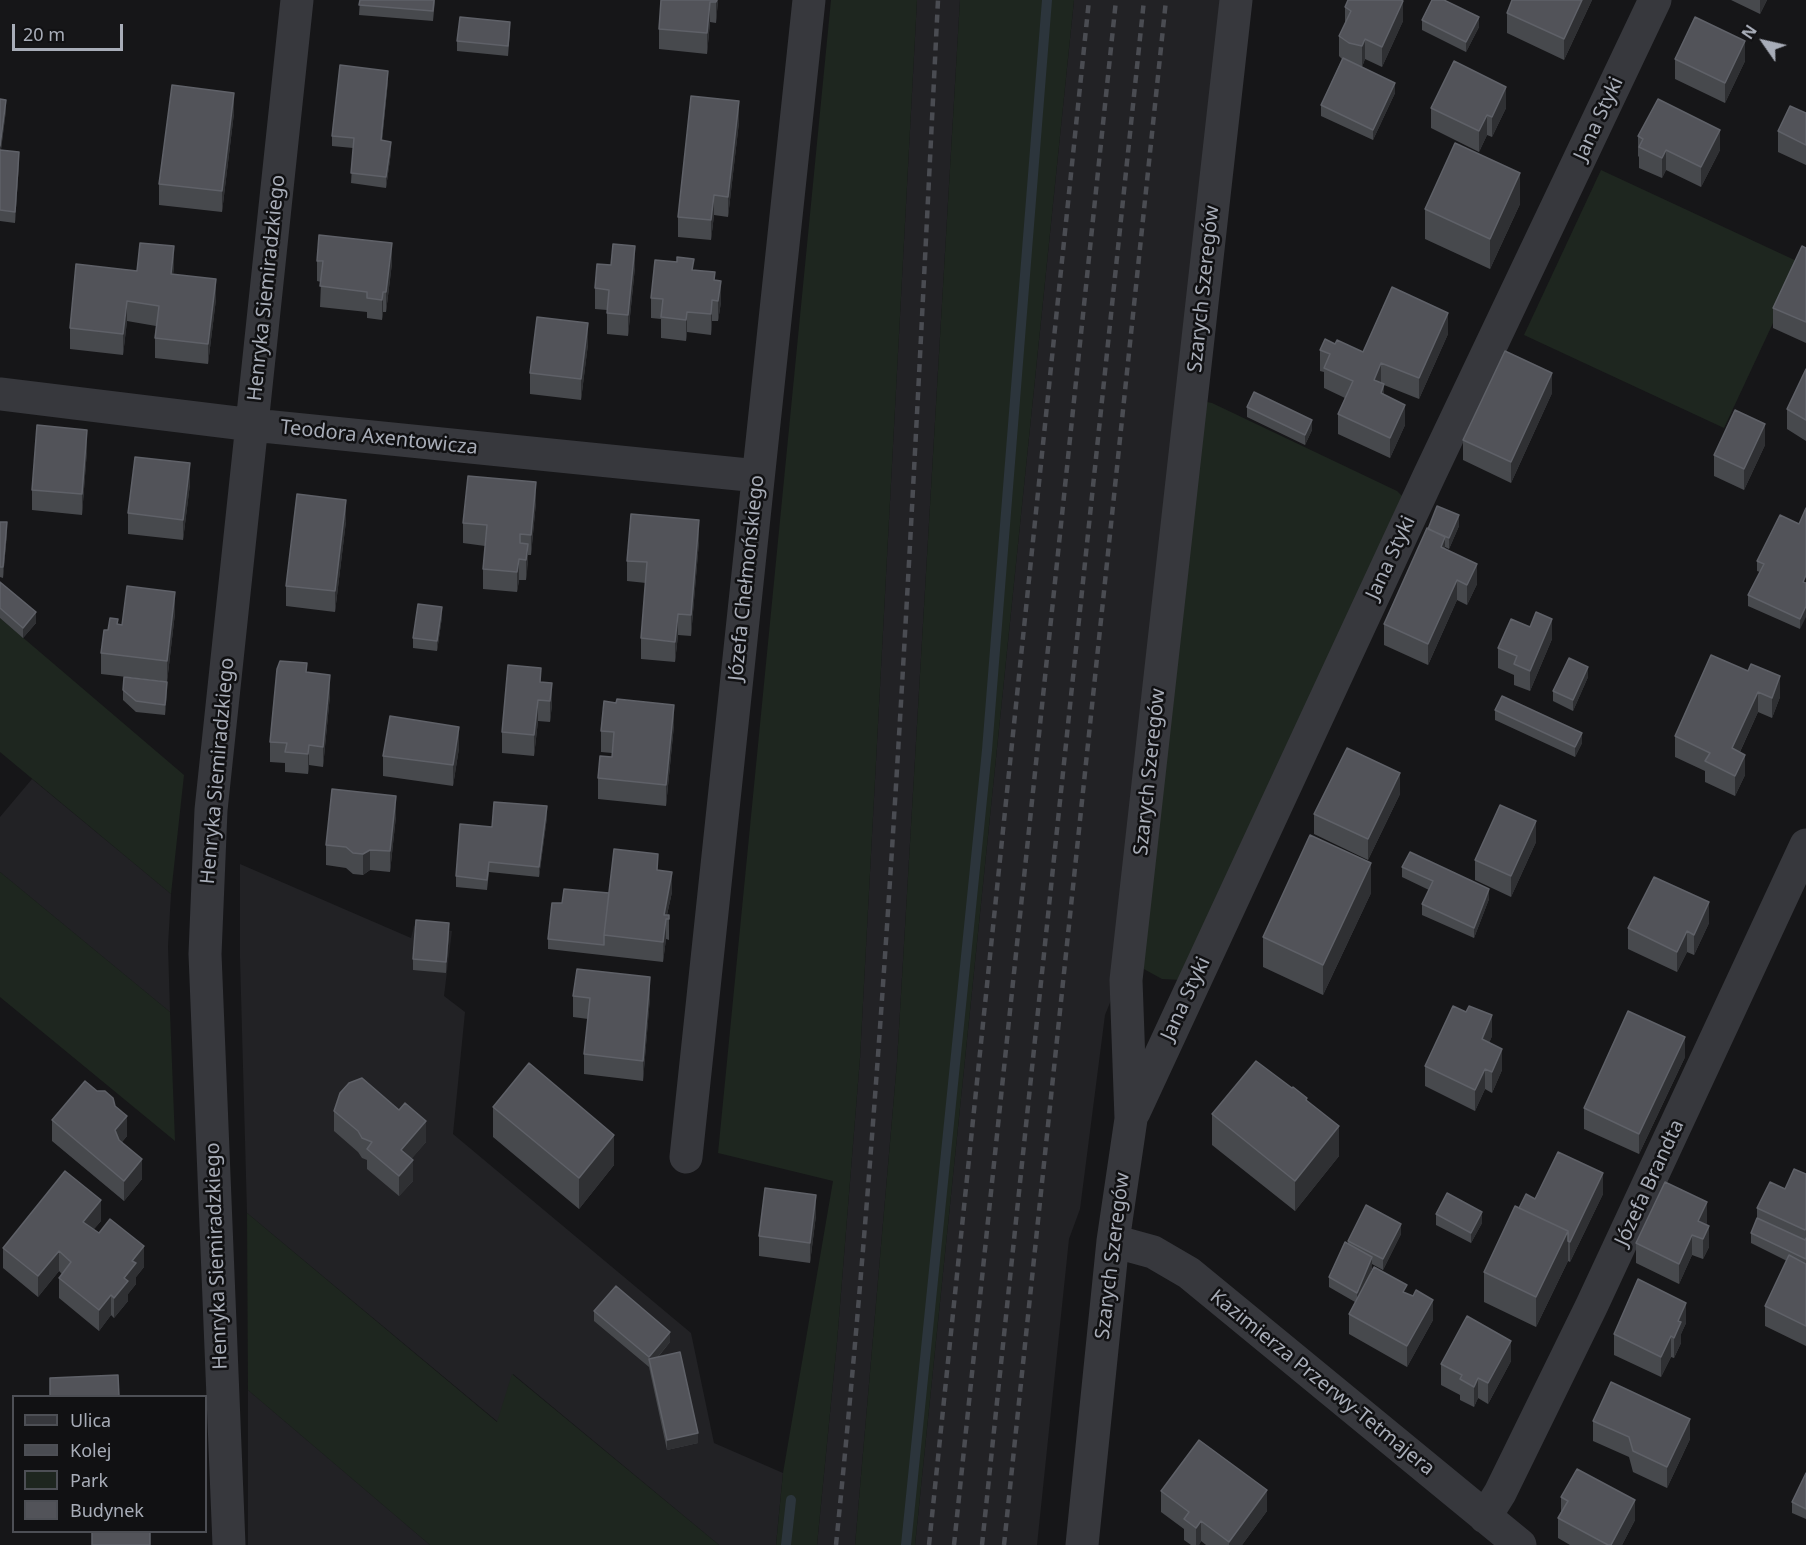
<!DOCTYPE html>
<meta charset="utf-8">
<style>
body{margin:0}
#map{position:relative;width:1806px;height:1545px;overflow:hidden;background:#161618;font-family:"Noto Sans",sans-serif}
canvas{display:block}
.legend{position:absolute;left:12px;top:1395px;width:195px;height:138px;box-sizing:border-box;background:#111113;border:2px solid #4d4f55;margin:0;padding:8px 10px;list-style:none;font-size:18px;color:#a8adb8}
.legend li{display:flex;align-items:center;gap:12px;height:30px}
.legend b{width:30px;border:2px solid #4d4f55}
.north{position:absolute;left:1734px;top:12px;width:60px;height:60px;-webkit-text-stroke:4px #111113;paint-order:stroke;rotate:304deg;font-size:16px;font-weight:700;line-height:24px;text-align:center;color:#a8adb8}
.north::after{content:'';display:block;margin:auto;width:21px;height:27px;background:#a8adb8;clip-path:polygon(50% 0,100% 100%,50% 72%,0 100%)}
.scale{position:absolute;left:12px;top:24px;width:111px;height:27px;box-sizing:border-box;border:3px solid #a8adb8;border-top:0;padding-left:8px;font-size:18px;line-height:21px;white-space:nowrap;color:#a8adb8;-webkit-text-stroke:4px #111113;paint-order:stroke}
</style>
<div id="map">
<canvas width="1806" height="1545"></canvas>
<ul class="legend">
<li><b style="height:8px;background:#37383d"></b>Ulica</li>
<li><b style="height:8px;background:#4a4c52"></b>Kolej</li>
<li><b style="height:16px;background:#1e261f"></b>Park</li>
<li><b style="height:16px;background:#525359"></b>Budynek</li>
</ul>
<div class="north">N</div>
<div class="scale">20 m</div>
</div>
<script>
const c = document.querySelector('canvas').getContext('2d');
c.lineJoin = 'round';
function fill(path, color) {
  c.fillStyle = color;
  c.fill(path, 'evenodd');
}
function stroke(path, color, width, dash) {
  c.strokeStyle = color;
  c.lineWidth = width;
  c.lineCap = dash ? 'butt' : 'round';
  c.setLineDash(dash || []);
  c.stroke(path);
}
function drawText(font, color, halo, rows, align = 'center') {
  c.font = font + ' "Noto Sans",sans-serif';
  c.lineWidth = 5;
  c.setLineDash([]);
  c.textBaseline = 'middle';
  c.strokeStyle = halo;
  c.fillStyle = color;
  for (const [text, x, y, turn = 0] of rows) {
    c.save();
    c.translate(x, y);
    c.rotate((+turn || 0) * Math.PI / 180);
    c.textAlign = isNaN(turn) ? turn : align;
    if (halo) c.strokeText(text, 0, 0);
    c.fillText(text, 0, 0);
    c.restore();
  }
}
fill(new Path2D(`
 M917 0H960L897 1062 855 1545H817L837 1342 860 1058Z
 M1074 0H1228L1116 988 1105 1015 1080 1209 1069 1239 1037 1545H915Z
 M32 779 171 894 168 946 170 1012 0 872V817Z
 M240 864 411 938 414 926 452 931 444 996 465 1012 453 1134 691 1333 714 1443 783 1473 776 1545H719L513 1374 498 1422 247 1213 240 958Z
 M248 1390 430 1545H248Z`), '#222225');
fill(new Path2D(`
 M831 0H917L860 1058 837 1342 817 1545H776L783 1473 833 1181 718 1153Z
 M960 0H1074L915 1545H855L897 1062Z
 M1601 170 1801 263 1724 428 1524 335Z
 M1201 401 1212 403 1397 491 1404 498 1182 980 1162 979 1142 968Z
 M0 618 184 775 171 894 0 752Z
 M0 872 170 1012 175 1141 0 997Z
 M247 1213 497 1422 512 1374 719 1545H430L248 1390Z`), '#1e261f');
stroke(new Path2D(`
 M786 1545 791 1500
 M906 1545 987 750 1047 0`), '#2c353c', 10);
stroke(new Path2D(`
 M0 394 253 425 758 476
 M1134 1112 1429 476 1655 0
 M686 1157 809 0
 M1113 1241 1153 1252 1189 1273 1520 1545
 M1485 1517 1500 1493 1592 1305 1806 845
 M229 1545 205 954 211 810 297 0
 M1082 1545 1113 1241 1131 1119 1126 980 1236 0`), '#37383d', 33);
stroke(new Path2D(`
 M836 1545C888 1031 912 516 938 0
 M929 1545 1089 0
 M954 1545 1116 0
 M982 1545 1144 0
 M1004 1545 1166 0`), '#4a4c52', 4.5, [8, 6]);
fill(new Path2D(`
 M360 0H435L433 21 359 15Z
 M661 0H718L716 23 710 22 707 54 659 49V29Z
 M1512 0H1592L1564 60 1507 33V13Z
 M1731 0H1767L1760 14Z
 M1345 7 1403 21 1382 67 1365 59 1362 67 1395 93 1373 140 1321 116V105L1342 59 1339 56V36L1345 23Z
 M1422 20 1479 27 1466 52 1422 30Z
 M510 32 508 56 457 51V41Z
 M1675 59 1745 61 1725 103 1675 79Z
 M388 81 382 141 391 152 386 188 351 183 353 148 332 146V136Z
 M0 99 6 110 1 150 19 163 15 223 0 221Z
 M1431 108H1506L1492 137 1487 135 1479 152 1431 128Z
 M234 113 222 212 159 205V184Z
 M1806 113V165L1778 152V131Z
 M739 122 728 217 714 215 711 240 678 237V217Z
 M1638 136 1720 150 1701 187 1666 170 1662 178 1639 168V157L1638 156Z
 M1520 204 1490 269 1425 239V209Z
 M1806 248V343L1773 328V308Z
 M317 261 392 263 386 312H383L382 320 367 318V312L320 307 321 282 317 281Z
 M174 267 173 274 216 299 208 364 155 358V338L156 326 127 321 123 355 70 349V328L137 271Z
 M635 267 628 336 607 334V310L595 309V288Z
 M694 270 715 281 721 302 718 321H712L711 335 687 332 686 341 661 338V319L651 318V298Z
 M1448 334 1419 399 1384 385V395L1405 425 1390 458 1338 434V414L1345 398 1324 388V372L1320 371V350L1335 344 1363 352Z
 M588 344 581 400 530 394V373Z
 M1806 369V441L1787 429V409Z
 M1552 393 1511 483 1463 460V440Z
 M1247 407 1312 430 1305 445 1247 417Z
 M1765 445 1744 490 1714 476V455Z
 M87 450 82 515 32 510V490Z
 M190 484 183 540 128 534V513Z
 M536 502 531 555H528L526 580H519L517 592 483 589V569L485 546 463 543V523Z
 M1806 508 1800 629 1748 606V595L1760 572 1757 571V561L1799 524Z
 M346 521 335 612 286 606V586Z
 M0 522 7 533 3 578 0 577Z
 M1459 526 1449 549 1445 547V549L1477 584 1467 605 1457 600 1428 665 1384 645V624L1427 528Z
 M699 541 691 636 678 635 675 662 641 659V638L646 583 627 581V561Z
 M0 582 36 623 23 638 0 618Z
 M175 613 167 682V692L165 715 136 712 123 700V690L161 681 101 674V653L108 630 118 624 122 625Z
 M442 617 437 651 413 648V638Z
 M1552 639 1530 691 1514 685V675L1498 668V648Z
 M1711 655 1780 697 1772 718 1758 712 1740 752 1745 775 1735 796 1705 782V771L1675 757V736Z
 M307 672 330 695 323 767 309 765 308 774 285 772V763L270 762V742Z
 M1588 677 1573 711 1553 701V691Z
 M541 682 552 704 550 722 538 721 534 756 502 753V732Z
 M1495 710 1582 743 1575 757 1495 720Z
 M674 725 666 806 598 799V778L612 757V753L601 752V731Z
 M459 748 453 786 383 776V756Z
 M1400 794 1368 860 1314 834V814Z
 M396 816 390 872 370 870 363 875 353 874 346 868 326 865V845Z
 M547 817 539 877 489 872 487 890 456 887V876L492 827Z
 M1536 842 1511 897 1475 880V860Z
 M1402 867 1489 899 1474 938 1422 915V904L1429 890 1402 877Z
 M658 870 672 892 667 915H669V940L666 939 663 962 548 949V939L562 903 609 893Z
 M1371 893 1323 995 1263 967V937Z
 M1709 923 1694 955 1687 952 1677 972 1628 949V928Z
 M449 933 446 973 413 970V959Z
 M573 996 650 997 643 1081 584 1074V1054L588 1019 573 1017Z
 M1492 1036 1489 1043 1502 1070 1492 1093 1485 1089 1475 1111 1425 1086V1066Z
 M1685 1057 1639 1154 1584 1129V1108Z
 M1292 1088 1307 1101 1339 1156 1295 1211 1212 1145V1114Z
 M115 1106 127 1136 122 1142 142 1179 124 1201 52 1141V1120Z
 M493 1107 614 1165 579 1209 493 1137Z
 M334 1111 426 1142 411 1159 413 1181 399 1196 367 1169V1160L362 1158 358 1152 334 1131Z
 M1806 1174V1346L1765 1326V1306L1787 1261 1751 1243V1233L1757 1218V1208Z
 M1603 1194 1570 1262 1568 1261 1536 1327 1484 1302V1272L1519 1208 1535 1199Z
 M1436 1214 1482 1223 1471 1243 1436 1225Z
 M816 1215 810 1263 759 1256V1236Z
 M101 1221 93 1230 144 1267 136 1277V1284L128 1294V1301L114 1318 111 1315 99 1331 59 1298V1278L62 1274 59 1271 38 1297 3 1268V1248Z
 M1707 1223 1706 1225 1709 1247 1703 1259 1692 1255 1679 1284 1636 1263V1243Z
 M1401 1234 1383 1270 1372 1264V1268L1365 1285 1407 1293 1433 1320 1407 1367 1349 1334V1314L1355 1302 1329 1287V1277L1348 1243V1241Z
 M594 1311 670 1342 658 1357 698 1443 667 1450 649 1367 594 1321Z
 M1686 1323 1681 1334V1343L1674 1358 1671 1357 1661 1377 1614 1355V1334Z
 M1511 1361 1488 1404 1478 1398 1474 1407 1460 1400V1395L1441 1385V1364Z
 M1593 1421 1690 1439 1667 1488 1633 1472 1629 1457 1593 1441Z
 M1806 1473V1519L1792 1513V1502Z
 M1161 1491 1267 1511 1242 1545H1206L1201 1541 1199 1545H1191L1184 1540V1529L1161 1512Z
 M1561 1497 1635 1520 1622 1545H1570L1558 1538V1518L1561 1512Z`), '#47494d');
fill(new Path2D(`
 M717 0H718L716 23V2Z
 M1582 0H1592L1564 60V39Z
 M1760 0H1767L1760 14Z
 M1403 1V21L1382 67V47Z
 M710 2V22L707 54V33Z
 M1479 17V27L1466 52V42Z
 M1365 39V59L1362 67V46Z
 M1745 41V61L1725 103V83Z
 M388 71V81L381 151V140Z
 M1395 83V93L1373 140V130Z
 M1506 87V108L1492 137V117Z
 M234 93V113L222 212V191Z
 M6 100V110L0 156V146Z
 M739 101V122L728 217V197Z
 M1487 115V135L1479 152V131Z
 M1720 130V150L1701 187V167Z
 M391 142V152L386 188V177Z
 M1666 150V170L1662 178V158Z
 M19 152V163L15 223V212Z
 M1520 173V204L1490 269V239Z
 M714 195V215L711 240V220Z
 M392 243V263L386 312V292Z
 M174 246V267L171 294V274Z
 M635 246V267L628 336V315Z
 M216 279V299L208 364V344Z
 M721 281V302L718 321V301Z
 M383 292V312L382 320V300Z
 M712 300V321L711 335V314Z
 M127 301V321L123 355V334Z
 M687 312V332L686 341V320Z
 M1448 313V334L1419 399V378Z
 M588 323V344L581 400V379Z
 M1381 363V384L1374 380Z
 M1552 373V393L1511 483V462Z
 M1384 384V405L1381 393Z
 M1405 405V425L1390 458V438Z
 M1312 420V430L1305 445V435Z
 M1765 424V445L1744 490V469Z
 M87 430V450L82 515V494Z
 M190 463V484L183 540V520Z
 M536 482V502L531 555V535Z
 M346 500V521L335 612V591Z
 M1459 515V526L1449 549V538Z
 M699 520V541L691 636V615Z
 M7 522V533L3 578V567Z
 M1445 537V557L1441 547Z
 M528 544V564L526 580V560Z
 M519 559V580L517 592V572Z
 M1477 564V584L1467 605V585Z
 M1457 580V600L1428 665V644Z
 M175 592V613L167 682V661Z
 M1806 606V617L1800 629V619Z
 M442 607V617L437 651V641Z
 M36 612V623L23 638V628Z
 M678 614V635L675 662V642Z
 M1552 619V639L1530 691V671Z
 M1588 667V677L1573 711V700Z
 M330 675V695L323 767V747Z
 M1780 676V697L1772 718V698Z
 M167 682V692L165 715V705Z
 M552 683V704L550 722V701Z
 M1758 692V712L1732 769V748Z
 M538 700V721L534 756V735Z
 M674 705V725L666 806V785Z
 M459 727V748L453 786V765Z
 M1582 733V743L1575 757V747Z
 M309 745V765L308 774V754Z
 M1745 755V775L1735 796V776Z
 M1400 773V794L1368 860V839Z
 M396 796V816L390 872V851Z
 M547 806V817L539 877V867Z
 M1536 821V842L1511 897V876Z
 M370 850V870L363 875V854Z
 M1371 863V893L1323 995V965Z
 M672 872V892L666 919V939L663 962 664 915Z
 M1489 889V899L1474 938V928Z
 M1709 902V923L1694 955V935Z
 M449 923V933L446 973V962Z
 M1687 931V952L1677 972V952Z
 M650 977V997L643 1081V1061Z
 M1492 1015V1036L1482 1060V1039Z
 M1685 1037V1057L1639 1154V1134Z
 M1502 1049V1070L1492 1093V1072Z
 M1485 1069V1089L1475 1111V1090Z
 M127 1116V1136L115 1150V1130Z
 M426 1121V1142L401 1171V1150Z
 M1339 1126V1156L1295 1211V1181Z
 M614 1135V1165L579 1209V1178Z
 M142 1159V1179L124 1201V1181Z
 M413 1160V1181L399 1196V1176Z
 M1603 1173V1194L1570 1262V1242Z
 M816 1195V1215L810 1263V1243Z
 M101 1200V1221L83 1242V1222Z
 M1707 1202V1223L1700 1238 1698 1221Z
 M1482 1212V1223L1471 1243V1233Z
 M1401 1224V1234L1383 1270V1259Z
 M1709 1226V1247L1703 1259V1239Z
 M1568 1231V1261L1536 1327V1297Z
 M1692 1235V1255L1679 1284V1264Z
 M144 1246V1267L136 1277V1284L128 1294V1301L114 1318V1298L132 1261Z
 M59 1251V1271L38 1297V1276Z
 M1372 1257V1268L1357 1303V1293Z
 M111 1295V1315L99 1331V1310Z
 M1433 1300V1320L1407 1367V1346Z
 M1686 1303V1323L1681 1334V1343L1674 1358V1338L1678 1321Z
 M670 1332V1342L650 1366 649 1357Z
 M1671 1336V1357L1661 1377V1357Z
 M1511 1341V1361L1488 1404V1383Z
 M1478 1378V1398L1474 1407V1387Z
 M1690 1419V1439L1667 1488V1467Z
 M698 1433V1443L667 1450V1440Z
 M1267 1490V1511L1242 1545H1229V1542Z
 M1635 1500V1520L1622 1545H1611Z
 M1201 1521V1541L1199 1545H1196V1528Z`), '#2f3033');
const building = new Path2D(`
 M360 0H434L433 11 359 5Z
 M661 0H717L716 2H710L707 33 659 29Z
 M1348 0H1401L1403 1 1382 47 1365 39 1362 46 1349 43 1339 36 1351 11 1345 7Z
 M1432 0H1444L1479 17 1466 42 1422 20Z
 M1512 0H1582L1564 39 1507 13Z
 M460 17 510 22 508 46 457 41Z
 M1695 17 1745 41 1725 83 1675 59Z
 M1343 58 1395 83 1373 130 1321 105Z
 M1454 61 1506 87 1492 117 1487 115 1479 131 1431 108Z
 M340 65 388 71 381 140 391 142 386 177 351 173 354 138 332 136Z
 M172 85 234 93 222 191 159 184Z
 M691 96 739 101 728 197 714 195 711 220 678 217Z
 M0 99 6 100 0 146Z
 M1658 99 1720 130 1701 167 1666 150 1662 158 1639 147 1643 139 1638 136Z
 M1790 106 1806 113V145L1778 131Z
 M1455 143 1520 173 1490 239 1425 209Z
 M0 150 19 152 15 212 0 210Z
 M319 235 392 243 386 292H383L382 300 367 298V292L320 286 323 261H317Z
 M140 243 174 246 171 274 216 279 208 344 155 338 159 306 127 301 123 334 70 328 76 264 137 271Z
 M613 244 635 246 628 315 607 313 609 290 595 288 597 264 611 265Z
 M1802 246 1806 248V322L1773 308Z
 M677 257 694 259 692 270 715 272 714 280 721 281 718 301 712 300 711 314 687 312 686 320 661 317 663 299 651 298 655 260 677 262Z
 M1392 287 1448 313 1419 378 1381 363 1374 380 1384 384 1381 393 1405 405 1390 438 1338 414 1353 381 1324 368 1330 354 1320 350 1325 339 1335 344 1337 340 1363 352Z
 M537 317 588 323 581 379 530 373Z
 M1505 351 1552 373 1511 462 1463 440Z
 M1806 369V420L1787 409Z
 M1254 392 1312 420 1305 435 1247 407Z
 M1735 410 1765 424 1744 469 1714 455Z
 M37 425 87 430 82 494 32 490Z
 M135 457 190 463 183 520 128 513Z
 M468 476 536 482 531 535 520 534V543L528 544 526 560 519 559 517 572 483 569 487 525 463 523Z
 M297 494 346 500 335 591 286 586Z
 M1437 506 1459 515 1449 538 1428 529Z
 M1806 508V575L1803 582 1806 583V606L1800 619 1748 595 1764 564 1757 561 1780 515 1799 524Z
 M631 514 699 520 691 615 678 614 675 642 641 638 647 562 627 561Z
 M0 522H7L3 567H0Z
 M1427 528 1445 537 1441 547 1477 564 1467 585 1457 580 1428 644 1384 624Z
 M0 582 36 612 23 628 0 608Z
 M127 586 175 592 167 661 101 653 104 630H108L110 618 118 619 117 624 122 625Z
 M418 604 442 607 437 641 413 638Z
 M1536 612 1552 619 1530 671 1514 664 1517 656 1498 648 1511 619 1530 627Z
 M1711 655 1748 671 1751 664 1780 676 1772 698 1758 692 1732 748 1745 755 1735 776 1705 761 1710 753 1675 736Z
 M1569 658 1588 667 1573 700 1553 691Z
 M280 661 307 663 306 672 330 675 323 747 309 745 308 754 285 752 287 743 270 742 277 669Z
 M508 665 541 668 540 682 552 683 550 701 538 700 534 735 502 732Z
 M124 677 167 682 165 705 136 701 123 690Z
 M1502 696 1582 733 1575 747 1495 710Z
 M617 699 674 705 666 785 598 778 600 756 612 757 614 732 601 731 604 701 616 703Z
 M390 716 459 727 453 765 383 756Z
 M1347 748 1400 773 1368 839 1314 814Z
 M332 789 396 796 390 851 370 850 363 854 353 853 346 847 326 845Z
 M494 802 547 806 539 867 489 862 487 880 456 876 460 824 492 827Z
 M1500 805 1536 821 1511 876 1475 860Z
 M1310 835 1371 863 1323 965 1263 937Z
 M614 849 658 854 657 870 672 872 664 915H669V919H666L663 942 604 935Z
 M1410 852 1489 889 1474 928 1422 904 1433 881 1402 867Z
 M1654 877 1709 902 1694 935 1687 931 1677 952 1628 928Z
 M564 889 609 893 604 935V945L548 939 552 903H562Z
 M416 920 449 923 446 962 413 959Z
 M577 969 650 977 643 1061 584 1054 590 998 573 996Z
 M1453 1006 1466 1012 1469 1006 1492 1015 1482 1039 1502 1049 1492 1072 1485 1069 1475 1090 1425 1066Z
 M1628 1011 1685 1037 1639 1134 1584 1108Z
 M1256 1061 1292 1088 1293 1087 1307 1098 1306 1100 1339 1126 1295 1181 1212 1114Z
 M529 1063 614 1135 579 1178 493 1107Z
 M362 1078 399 1110 405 1103 426 1121 401 1150 413 1160 399 1176 367 1149 372 1142 362 1138 358 1131 334 1111 340 1093 349 1083Z
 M85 1081 97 1091H105L113 1098 115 1106 127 1116 115 1130 119 1140 142 1159 124 1181 52 1120Z
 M1558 1152 1603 1173 1570 1242 1568 1241V1231L1519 1208 1526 1194 1535 1199Z
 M1794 1169 1806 1174V1228L1805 1230 1757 1208 1770 1182 1785 1189Z
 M65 1171 101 1200 83 1222 99 1233 110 1219 144 1246 132 1261 136 1263 124 1278 128 1281 114 1298 111 1295 99 1310 59 1278 71 1262 59 1251 38 1276 3 1248Z
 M1665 1182 1707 1202 1698 1221 1709 1226 1703 1239 1692 1235 1679 1264 1636 1243Z
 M765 1188 816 1195 810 1243 759 1236Z
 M1447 1193 1482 1212 1471 1233 1436 1214Z
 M1366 1205 1401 1224 1383 1259 1348 1241Z
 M1515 1206 1568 1231 1536 1297 1484 1272Z
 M1757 1218 1805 1240 1806 1238V1259L1751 1233Z
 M1345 1242 1372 1257 1357 1293 1329 1277Z
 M1789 1255 1806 1264V1326L1765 1306Z
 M1374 1267 1407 1285 1403 1292 1413 1296 1416 1290 1433 1300 1407 1346 1349 1314Z
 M1638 1279 1686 1303 1678 1321 1681 1322 1674 1338 1671 1336 1661 1357 1614 1334Z
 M616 1286 670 1332 649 1357 594 1311Z
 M1467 1316 1511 1341 1488 1383 1478 1378 1474 1387 1460 1379 1462 1375 1441 1364Z
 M680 1352 698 1433 667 1440 649 1359Z
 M118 1375 119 1396H50V1378Z
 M1611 1382 1690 1419 1667 1467 1633 1451 1629 1437 1593 1421Z
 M1199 1440 1267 1490 1229 1542 1201 1521 1196 1528 1184 1519 1189 1512 1161 1491Z
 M1577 1469 1635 1500 1611 1545H1608L1558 1518 1568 1501 1561 1497Z
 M1806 1473V1509L1792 1502Z
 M92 1532H150V1545H92Z`);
fill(building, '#525359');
stroke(building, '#5f6168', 1.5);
drawText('20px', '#a8adb8', '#111113', [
 ["Jana Styki",1599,119,-65],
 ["Henryka Siemiradzkiego",267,288,-84],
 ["Szarych Szeregów",1204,289,-84],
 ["Teodora Axentowicza",379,438,6],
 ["Jana Styki",1391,558,-65],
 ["Józefa Chełmońskiego",747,578,-84],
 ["Henryka Siemiradzkiego",218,771,-85],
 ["Szarych Szeregów",1150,772,-84],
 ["Jana Styki",1186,999,-65],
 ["Józefa Brandta",1650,1183,-65],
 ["Henryka Siemiradzkiego",217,1256,-92],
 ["Szarych Szeregów",1113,1256,-83],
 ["Kazimierza Przerwy-Tetmajera",1322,1383,39]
]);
</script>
